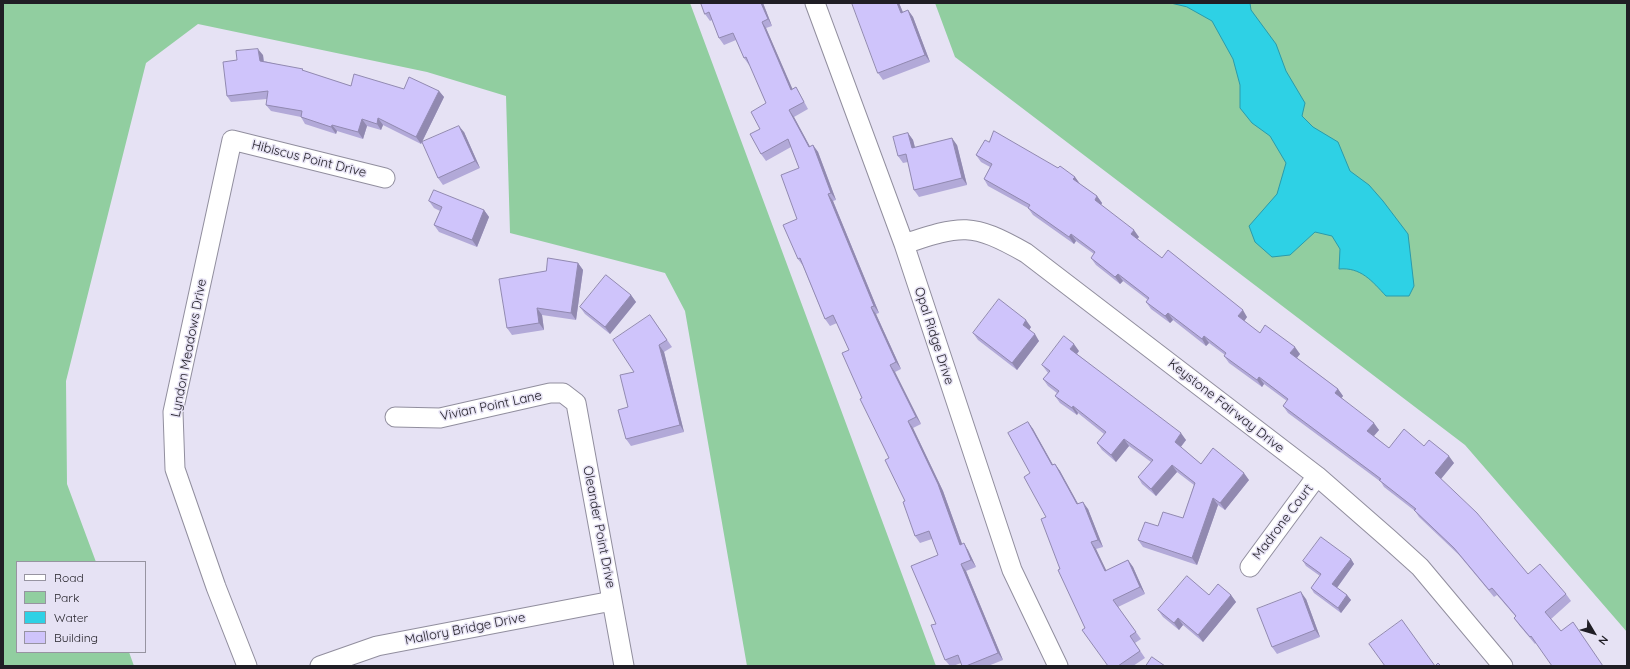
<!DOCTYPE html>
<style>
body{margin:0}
#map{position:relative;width:1630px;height:669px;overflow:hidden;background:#e6e2f4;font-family:Quicksand,sans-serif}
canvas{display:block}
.frame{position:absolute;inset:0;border:4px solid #201e25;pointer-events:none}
.legend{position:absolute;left:16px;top:561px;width:130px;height:92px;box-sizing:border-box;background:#e6e2f4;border:1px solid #9794a1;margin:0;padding:5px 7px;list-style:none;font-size:12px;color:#201e25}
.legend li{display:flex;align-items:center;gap:8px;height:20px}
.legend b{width:20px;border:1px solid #9794a1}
.north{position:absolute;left:1574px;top:613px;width:40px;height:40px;-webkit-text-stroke:3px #e6e2f4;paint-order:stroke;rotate:128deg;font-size:11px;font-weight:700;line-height:16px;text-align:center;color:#201e25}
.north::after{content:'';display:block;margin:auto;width:14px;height:18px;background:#201e25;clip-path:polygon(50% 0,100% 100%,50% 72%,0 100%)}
</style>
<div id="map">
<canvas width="1630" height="669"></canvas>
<div class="frame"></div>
<ul class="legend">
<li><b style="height:5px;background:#fff"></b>Road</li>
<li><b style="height:11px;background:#91cea0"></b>Park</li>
<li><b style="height:11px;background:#2ed1e5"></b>Water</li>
<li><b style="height:11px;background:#cfc4fb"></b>Building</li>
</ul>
<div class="north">N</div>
</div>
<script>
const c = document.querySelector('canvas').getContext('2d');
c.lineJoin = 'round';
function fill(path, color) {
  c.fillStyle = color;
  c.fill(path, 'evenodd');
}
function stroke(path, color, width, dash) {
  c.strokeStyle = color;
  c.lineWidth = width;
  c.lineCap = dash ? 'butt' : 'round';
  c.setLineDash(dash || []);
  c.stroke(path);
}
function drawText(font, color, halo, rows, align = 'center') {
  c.font = font + ' Quicksand,sans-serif';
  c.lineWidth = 3;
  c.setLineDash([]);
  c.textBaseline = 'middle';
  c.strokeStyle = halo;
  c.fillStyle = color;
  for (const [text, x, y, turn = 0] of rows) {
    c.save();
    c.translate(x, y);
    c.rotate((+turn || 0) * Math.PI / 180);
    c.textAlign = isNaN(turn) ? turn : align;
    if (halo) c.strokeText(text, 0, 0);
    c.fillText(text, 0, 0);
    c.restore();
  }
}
fill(new Path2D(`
 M3 3H690L936 666H747L685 311 665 273 510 233 506 96 427 72 198 24 146 63 66 381 67 484 96 562H17V652H129L134 666H3Z
 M935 3H1627V632L1465 445 955 57Z`), '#91cea0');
const water = new Path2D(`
 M1171 3H1250L1251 10 1276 44 1286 71 1305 103 1302 116 1313 127 1338 142 1350 171 1369 185 1383 201 1408 234 1414 286 1409 296H1386C1372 281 1361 267 1339 269L1340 249 1332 236 1315 232 1290 255 1272 257 1255 242 1249 226 1277 194 1286 163 1270 136 1252 123 1240 108V85L1233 59 1212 21 1187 7Z`);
fill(water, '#2ed1e5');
stroke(water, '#2a9bab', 1);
const minor = new Path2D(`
 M815 3 904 244 1012 570 1058 666
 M904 244C962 225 971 222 1026 253L1317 476 1389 539 1420 567 1503 666
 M395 417 440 418 550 393H563L576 403 624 666
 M1250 567 1317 476
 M247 666 216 587 175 469 173 412 232 140 385 178
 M320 666 377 646 612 601`);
stroke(minor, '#918e9e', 21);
stroke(minor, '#fff', 19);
fill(new Path2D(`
 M701 3H763L772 26 766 28 792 89 796 87 800 94 808 109 794 117 810 147 813 145 818 152 836 200 833 201 879 313 876 314 901 369 895 372 921 424 913 428 943 491 962 544 968 550 976 567 966 571 1003 660 988 666H962L961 663 953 666H950L945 660 936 624 938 555 932 539 920 543 915 536 905 501 889 458 862 398 849 350 837 323 830 326 825 319 803 266 798 259 797 219 799 168 791 147 766 161 761 154 760 129 766 103 750 64 749 65 744 58 736 40 724 45 719 38 712 20 710 21 705 14Z
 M899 3 903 12 908 10 913 17 930 62 883 80 878 73Z
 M263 55 264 61 304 71 351 86 439 91 444 97 421 144 383 125 381 130 367 126 363 139 337 131 336 134 305 124 301 117 271 111 266 105 267 99 231 102 227 96 237 60Z
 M464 132 480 168 443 185 438 178Z
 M908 133 913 140 915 148 957 145 967 185 919 197 914 190 908 162 903 163 898 156Z
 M989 142 1058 168 1075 177 1080 184 1097 196 1102 203 1101 205 1139 237 1137 239 1162 258 1247 317 1244 321 1260 333 1300 354 1297 358 1338 389 1343 396 1341 398 1379 430 1374 436 1389 448 1424 446 1454 463 1441 479 1528 574 1566 594 1571 601 1551 619 1561 631 1603 666 1536 643 1535 644 1519 625 1514 618 1516 617 1497 595 1494 597 1459 555 1419 517 1415 511 1384 487 1381 482 1288 413 1283 406 1287 401 1264 384 1262 387 1229 363 1224 356 1225 355 1209 343 1206 346 1173 320 1170 323 1151 309 1146 302 1148 300 1123 281 1120 284 1096 265 1091 258 1094 254 1076 241 1074 244 1033 215 1028 208 988 186 984 179 990 167 981 162 976 155Z
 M429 201 484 210 489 217 477 247 439 232 434 225 440 211 434 208Z
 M578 263 583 270 576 320 542 315 544 330 512 335 507 328 546 271Z
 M631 295 636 302 610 334 585 314 580 307Z
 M650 315 672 347 664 352 684 432 631 446 626 439 628 407 634 372Z
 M1031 327 1029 330 1039 341 1017 370 978 340 973 333Z
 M1079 351 1077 354 1186 440 1181 447 1201 464 1249 480 1225 510 1218 505 1197 565 1143 547 1138 540 1158 526 1183 518 1194 485 1177 472 1156 496 1142 484 1138 477 1151 462 1129 446 1116 462 1102 450 1097 443 1104 434 1078 413 1077 415 1060 403 1055 396 1057 393 1048 386 1043 379 1048 373 1042 365Z
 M1028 422 1033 429 1053 465 1055 464 1060 471 1078 504 1088 509 1103 547 1096 549 1106 571 1128 560 1133 567 1145 594 1118 607 1141 639 1135 643 1145 658 1133 666H1108L1085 628 1060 569 1046 517 1030 473Z
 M1351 559 1354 564 1337 588 1347 595 1351 600 1341 613 1314 593 1311 588 1320 576 1306 566 1303 561Z
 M1209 595H1231L1236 602 1203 642 1183 625 1179 630 1163 617 1158 610Z
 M1306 599 1320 637 1277 654 1272 647Z`), '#b2a9d8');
fill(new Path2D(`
 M761 3H763L772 26 768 19Z
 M897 3H899L906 20 901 13Z
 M908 10 913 17 930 62 925 55Z
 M762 22 766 28 796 97 791 90Z
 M258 49 263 55 264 67 260 61Z
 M439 91 444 97 421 144 416 137Z
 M789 110 794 117 814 154 809 147Z
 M378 118 383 125 381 130 377 124Z
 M362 119 367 126 363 139 358 132Z
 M332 125 337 131 336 134 331 127Z
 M459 126 464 132 480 168 475 161Z
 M908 133 913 140 917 155 912 148Z
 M952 138 957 145 967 185 962 178Z
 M813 145 818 152 836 200 831 193Z
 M1075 177 1080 184 1073 179Z
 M828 194 833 201 879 313 874 306Z
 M1097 196 1102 203 1100 207 1095 200Z
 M484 210 489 217 477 247 472 240Z
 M1134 230 1139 237 1135 241 1131 234Z
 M1071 234 1076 241 1074 244 1069 237Z
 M578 263 583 270 576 320 571 313Z
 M1118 274 1123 281 1120 284 1115 277Z
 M631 295 636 302 610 334 605 327Z
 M871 307 876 314 901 369 896 362Z
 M537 308 542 315 544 330 539 323Z
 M1243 310 1247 317 1243 323 1238 316Z
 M1168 313 1173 320 1170 323 1165 316Z
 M1026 320 1031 327 1028 332 1023 325Z
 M1035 334 1039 341 1017 370 1012 363Z
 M1204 336 1209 343 1206 346 1202 339Z
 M1074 344 1079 351 1075 356 1070 349Z
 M659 345 664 352 684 432 680 425Z
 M1295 347 1300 354 1295 360 1290 353Z
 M890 365 895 372 921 424 916 417Z
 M1259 377 1264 384 1262 387 1257 380Z
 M1338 389 1343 396 1340 400 1335 393Z
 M1073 406 1078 413 1077 415 1072 408Z
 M908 421 913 428 943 491 965 552 960 545Z
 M1028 422 1033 429 1057 472 1052 465Z
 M1374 423 1379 430 1372 438 1367 431Z
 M1181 433 1186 440 1179 449 1175 442Z
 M1124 439 1129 446 1116 462 1111 455Z
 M1449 456 1454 463 1440 480 1435 473Z
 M1055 464 1060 471 1082 511 1077 504Z
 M1172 465 1177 472 1156 496 1151 489Z
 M1244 473 1249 480 1225 510 1220 503Z
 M1213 498 1218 505 1197 565 1192 558Z
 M1083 502 1088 509 1103 547 1098 540Z
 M1091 542 1096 549 1110 578 1105 571Z
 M964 543 968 550 976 567 971 560Z
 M1351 559 1354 564 1336 589 1332 584Z
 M1128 560 1133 567 1145 594 1140 587Z
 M961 564 966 571 1003 660 998 653Z
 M1301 592 1306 599 1320 637 1315 630Z
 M1231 595 1236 602 1203 642 1198 635Z
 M1347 595 1351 600 1341 613 1338 608Z
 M1178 618 1183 625 1179 630 1174 623Z`), '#9189b0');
const building = new Path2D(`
 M701 3H761L768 19 762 22 791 90 796 87 804 102 789 110 809 147 813 145 831 193 828 194 874 306 871 307 896 362 890 365 916 417 908 421 938 484 960 545 964 543 971 560 961 564 998 653 966 666H962L958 655 945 660 931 625 936 624 911 566 938 555 929 531 915 536 903 502 905 501 885 460 889 458 860 399 862 398 842 353 849 350 833 315 825 319 800 258 798 259 783 225 797 219 781 175 799 168 788 139 761 154 750 134 760 129 751 112 766 103 746 57 744 58 733 33 719 38 709 12 705 14Z
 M852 3H897L901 13 908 10 925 55 878 73Z
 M258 49 260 61 303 69 302 70 351 86 354 74 404 89 409 77 439 91 416 137 378 118 377 124 362 119 358 132 332 125 331 127 301 117 302 111 266 105 268 91 227 96 223 62 237 60 236 51Z
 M459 126 475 161 438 178 422 142Z
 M994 131 1058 168 1060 166 1075 177 1073 179 1097 196 1095 200 1134 230 1131 234 1162 258 1168 250 1243 310 1238 316 1260 333 1265 325 1295 347 1290 353 1338 389 1335 393 1374 423 1367 431 1389 448 1404 429 1424 446 1429 440 1449 456 1435 473 1477 513 1528 574 1540 564 1566 594 1545 612 1561 631 1573 622 1603 666H1552L1531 636 1530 637 1514 618 1516 616 1492 588 1489 590 1454 548 1414 510 1416 509 1379 480 1381 479 1283 406 1288 399 1259 377 1257 380 1224 356 1226 353 1204 336 1202 339 1168 313 1165 316 1146 302 1149 298 1118 274 1115 277 1091 258 1095 252 1071 234 1069 237 1028 208 1030 205 984 179 992 164 976 155 985 140 989 142Z
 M908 133 912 148 952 138 962 178 914 190 906 154 898 156 893 137Z
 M434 190 484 210 472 240 434 225 442 207 429 201Z
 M548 258 578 263 571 313 537 308 539 323 507 328 499 279 546 271Z
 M606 275 631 295 605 327 580 307Z
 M999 299 1026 320 1023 325 1035 334 1012 363 973 333Z
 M650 315 667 340 659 345 680 425 626 439 618 410 628 407 620 375 634 372 613 340Z
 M1064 336 1074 344 1070 349 1181 433 1175 442 1201 464 1213 448 1244 473 1220 503 1213 498 1192 558 1138 540 1145 522 1158 526 1163 512 1183 518 1195 483 1172 465 1151 489 1138 477 1153 460 1124 439 1111 455 1097 443 1106 432 1073 406 1072 408 1055 396 1059 391 1043 379 1050 371 1042 365Z
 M1028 422 1052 465 1055 464 1077 504 1083 502 1098 540 1091 542 1105 571 1128 560 1140 587 1113 600 1136 632 1130 636 1140 651 1118 666H1108L1082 630 1085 628 1058 570 1060 569 1041 519 1046 517 1024 477 1030 473 1008 433Z
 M1321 537 1351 559 1332 584 1347 595 1338 608 1311 588 1321 574 1303 561Z
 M1187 576 1209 595 1218 584 1231 595 1198 635 1178 618 1174 623 1158 610Z
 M1301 592 1315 630 1272 647 1257 609Z
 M1402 620 1435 666 1438 663 1441 666H1385L1369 644Z
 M1152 657 1165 666H1146Z`);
fill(building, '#cfc4fb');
stroke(building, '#9189b0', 1);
drawText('13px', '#201e25', '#e6e2f4', [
 ["Hibiscus Point Drive",309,159,14],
 ["Opal Ridge Drive",934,336,72],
 ["Lyndon Meadows Drive",189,348,-79],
 ["Vivian Point Lane",491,406,-12],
 ["Keystone Fairway Drive",1226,406,38],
 ["Madrone Court",1283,522,-53],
 ["Oleander Point Drive",599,527,79],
 ["Mallory Bridge Drive",465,629,-11]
]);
</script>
